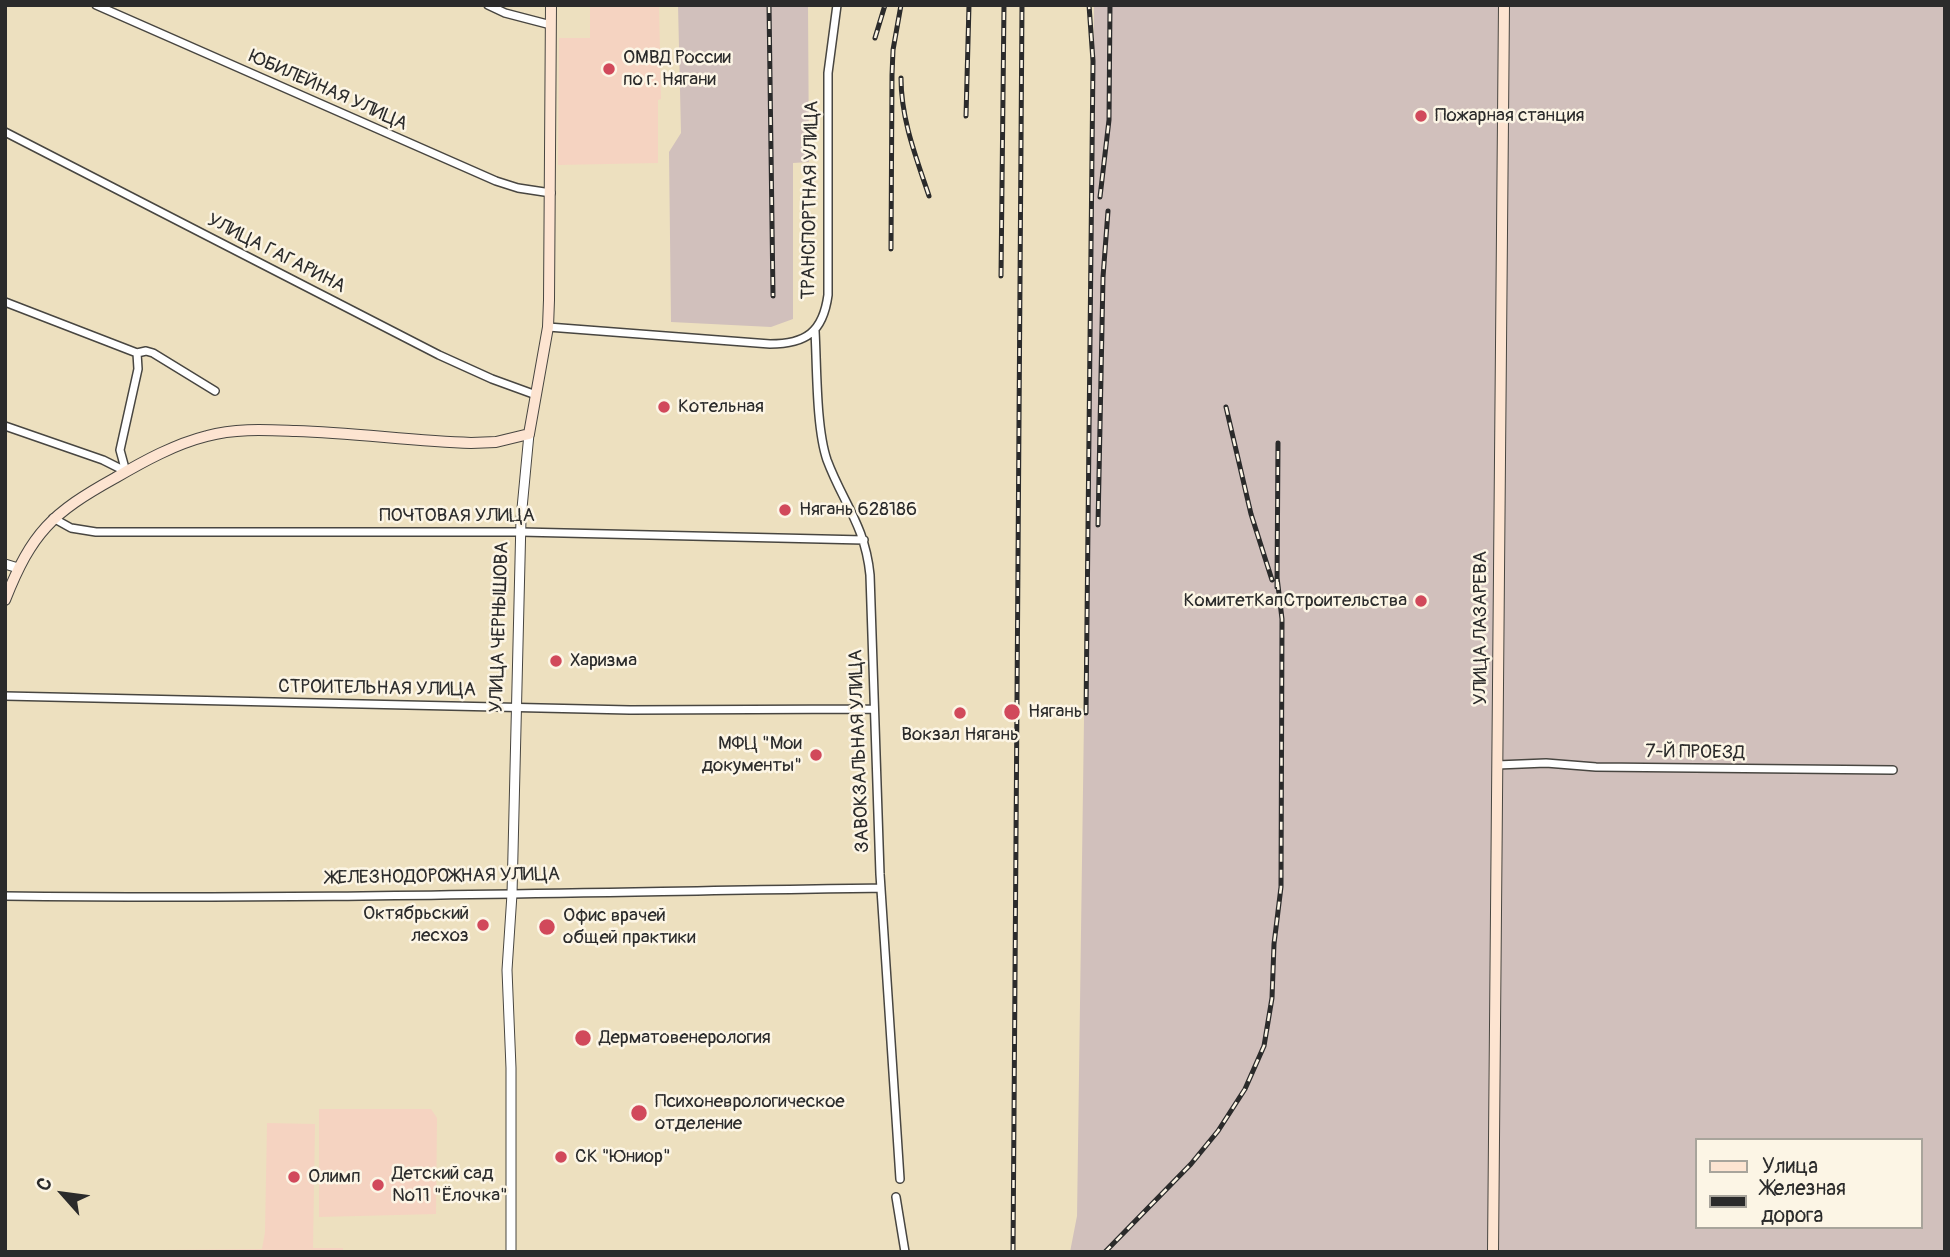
<!DOCTYPE html>
<meta charset="utf-8">
<style>
body{margin:0}
#map{position:relative;width:1950px;height:1257px;overflow:hidden;background:#ede0bf;font-family:Pangolin,sans-serif}
canvas{display:block}
.frame{position:absolute;inset:0;border:7px solid #2b2b2b;pointer-events:none}
.legend{position:absolute;left:1695px;top:1138px;width:228px;height:91px;box-sizing:border-box;background:#fcf5e5;border:2px solid #a8a49b;margin:0;padding:9px 12px;list-style:none;font-size:21px;color:#2b2b2b}
.legend li{display:flex;align-items:center;gap:14px;height:35px}
.legend b{width:35px;border:2px solid #a8a49b}
.north{position:absolute;left:28px;top:1159px;width:70px;height:70px;-webkit-text-stroke:5px #fcf5e5;paint-order:stroke;rotate:298deg;font-size:19px;font-weight:700;line-height:28px;text-align:center;color:#2b2b2b}
.north::after{content:'';display:block;margin:auto;width:24px;height:32px;background:#2b2b2b;clip-path:polygon(50% 0,100% 100%,50% 72%,0 100%)}
</style>
<div id="map">
<canvas width="1950" height="1257"></canvas>
<div class="frame"></div>
<ul class="legend">
<li><b style="height:9px;background:#fde4d1"></b>Улица</li>
<li><b style="height:9px;background:#2b2b2b"></b>Железная дорога</li>
</ul>
<div class="north">С</div>
</div>
<script>
const c = document.querySelector('canvas').getContext('2d');
c.lineJoin = 'round';
function fill(path, color) {
  c.fillStyle = color;
  c.fill(path, 'evenodd');
}
function stroke(path, color, width, dash) {
  c.strokeStyle = color;
  c.lineWidth = width;
  c.lineCap = dash ? 'butt' : 'round';
  c.setLineDash(dash || []);
  c.stroke(path);
}
function drawText(font, color, halo, rows, align = 'center') {
  c.font = font + ' Pangolin,sans-serif';
  c.lineWidth = 5;
  c.setLineDash([]);
  c.textBaseline = 'middle';
  c.strokeStyle = halo;
  c.fillStyle = color;
  for (const [text, x, y, turn = 0] of rows) {
    c.save();
    c.translate(x, y);
    c.rotate((+turn || 0) * Math.PI / 180);
    c.textAlign = isNaN(turn) ? turn : align;
    if (halo) c.strokeText(text, 0, 0);
    c.fillText(text, 0, 0);
    c.restore();
  }
}
fill(new Path2D(`
 M590 5H659L661 99 658 100V163L558 165 559 38H590Z
 M319 1109H431L437 1118 436 1214 319 1217Z
 M267 1123 315 1124 313 1248H343V1252H159V1250L262 1249 265 1232Z`), '#f5d3c1');
fill(new Path2D(`
 M678 5H808L809 162 793 163V319L771 327 671 322 669 152 681 133Z
 M1094 5H1945V1252H1070L1077 1216ZM1696 1140H1920V1227H1696Z`), '#d1c0bc');
const minor = new Path2D(`
 M96 5 496 181 518 188 551 193
 M488 5 505 13 551 25
 M5 132 439 355 492 379 536 395
 M5 302 137 353 138 369 120 450 126 472
 M548 327 770 344C806 344 823 332 828 295V73L837 5
 M815 331C817 366 816 428 827 460 843 503 865 525 870 575L880 874 900 1179
 M137 353 146 351 153 353 215 391
 M5 426 103 460 125 471
 M53 518 71 528 96 532H521L864 540
 M5 696 630 710 873 709
 M1497 765 1546 763 1596 767 1893 770
 M5 896C297 900 589 892 881 888
 M896 1197 905 1252`);
const tertiary = new Path2D(`
 M5 564 18 568
 M511 1252V1068L507 970 512 894 521 519 529 434`);
const secondary = new Path2D(`
 M5 600C32 532 52 513 115 478 144 461 175 444 207 436 236 428 267 430 296 431 355 433 413 441 471 443L496 442 529 434 548 327 549 300 551 5
 M1493 1252 1504 5`);
stroke(minor, '#484641', 10);
stroke(tertiary, '#484641', 11);
stroke(secondary, '#484641', 12);
stroke(minor, '#fff', 7);
stroke(tertiary, '#fff', 9);
stroke(secondary, '#fde4d1', 10);
const rail = new Path2D(`
 M769 5 773 296
 M875 38 885 5
 M901 78C901 119 916 157 929 196
 M966 116 969 5
 M1100 197 1109 120 1110 5
 M891 249 892 75 893 50 901 5
 M1001 276 1004 5
 M1226 407 1251 514 1272 580
 M1098 525 1103 277 1108 211
 M1277 587 1278 443
 M1086 713 1093 61 1089 5
 M1013 1252 1022 5
 M1105 1252 1191 1164 1218 1131 1245 1089 1264 1046 1272 998 1274 944 1281 887 1282 619 1277 577`);
stroke(rail, '#2b2b2b', 5);
stroke(rail, '#fcf5e5', 2.5, [8]);
for (const [x, y, r, color] of [
 [609,69,7,"#d1495b"],
 [1421,116,7,"#d1495b"],
 [664,407,7,"#d1495b"],
 [785,510,7,"#d1495b"],
 [1421,601,7,"#d1495b"],
 [556,661,7,"#d1495b"],
 [1012,712,9,"#d1495b"],
 [960,713,7,"#d1495b"],
 [816,755,7,"#d1495b"],
 [483,925,7,"#d1495b"],
 [547,927,9,"#d1495b"],
 [583,1038,9,"#d1495b"],
 [639,1113,9,"#d1495b"],
 [561,1157,7,"#d1495b"],
 [294,1177,7,"#d1495b"],
 [378,1185,7,"#d1495b"]
]) {
  const dot = new Path2D();
  dot.arc(x, y, r, 0, 2 * Math.PI);
  c.fillStyle = color;
  c.fill(dot);
  stroke(dot, '#fcf5e5', 2.5);
}
drawText('19px', '#2b2b2b', '#fcf5e5', [
 ["ОМВД России",623,58],
 ["по г. Нягани",623,80],
 ["Пожарная станция",1435,116],
 ["Котельная",678,407],
 ["Нягань 628186",799,510],
 ["КомитетКапСтроительства",1407,601,"right"],
 ["Харизма",570,661],
 ["Нягань",1028,712],
 ["Вокзал Нягань",960,735,"center"],
 ["МФЦ \"Мои",802,744,"right"],
 ["документы\"",802,766,"right"],
 ["Октябрьский",469,914,"right"],
 ["лесхоз",469,936,"right"],
 ["Офис врачей",563,916],
 ["общей практики",563,938],
 ["Дерматовенерология",599,1038],
 ["Психоневрологическое",655,1102],
 ["отделение",655,1124],
 ["СК \"Юниор\"",575,1157],
 ["Детский сад",392,1174],
 ["№11 \"Ёлочка\"",392,1196],
 ["Олимп",308,1177]
], 'left');
drawText('19px', '#2b2b2b', '#fcf5e5', [
 ["ЮБИЛЕЙНАЯ УЛИЦА",328,91,24],
 ["ТРАНСПОРТНАЯ УЛИЦА",811,200,-89],
 ["УЛИЦА ГАГАРИНА",276,254,27],
 ["ПОЧТОВАЯ УЛИЦА",457,516],
 ["УЛИЦА ЧЕРНЫШОВА",500,627,-88],
 ["УЛИЦА ЛАЗАРЕВА",1481,628,-90],
 ["СТРОИТЕЛЬНАЯ УЛИЦА",377,689,1],
 ["ЗАВОКЗАЛЬНАЯ УЛИЦА",860,751,-92],
 ["7-Й ПРОЕЗД",1695,753,1],
 ["ЖЕЛЕЗНОДОРОЖНАЯ УЛИЦА",443,877,-1]
]);
</script>
